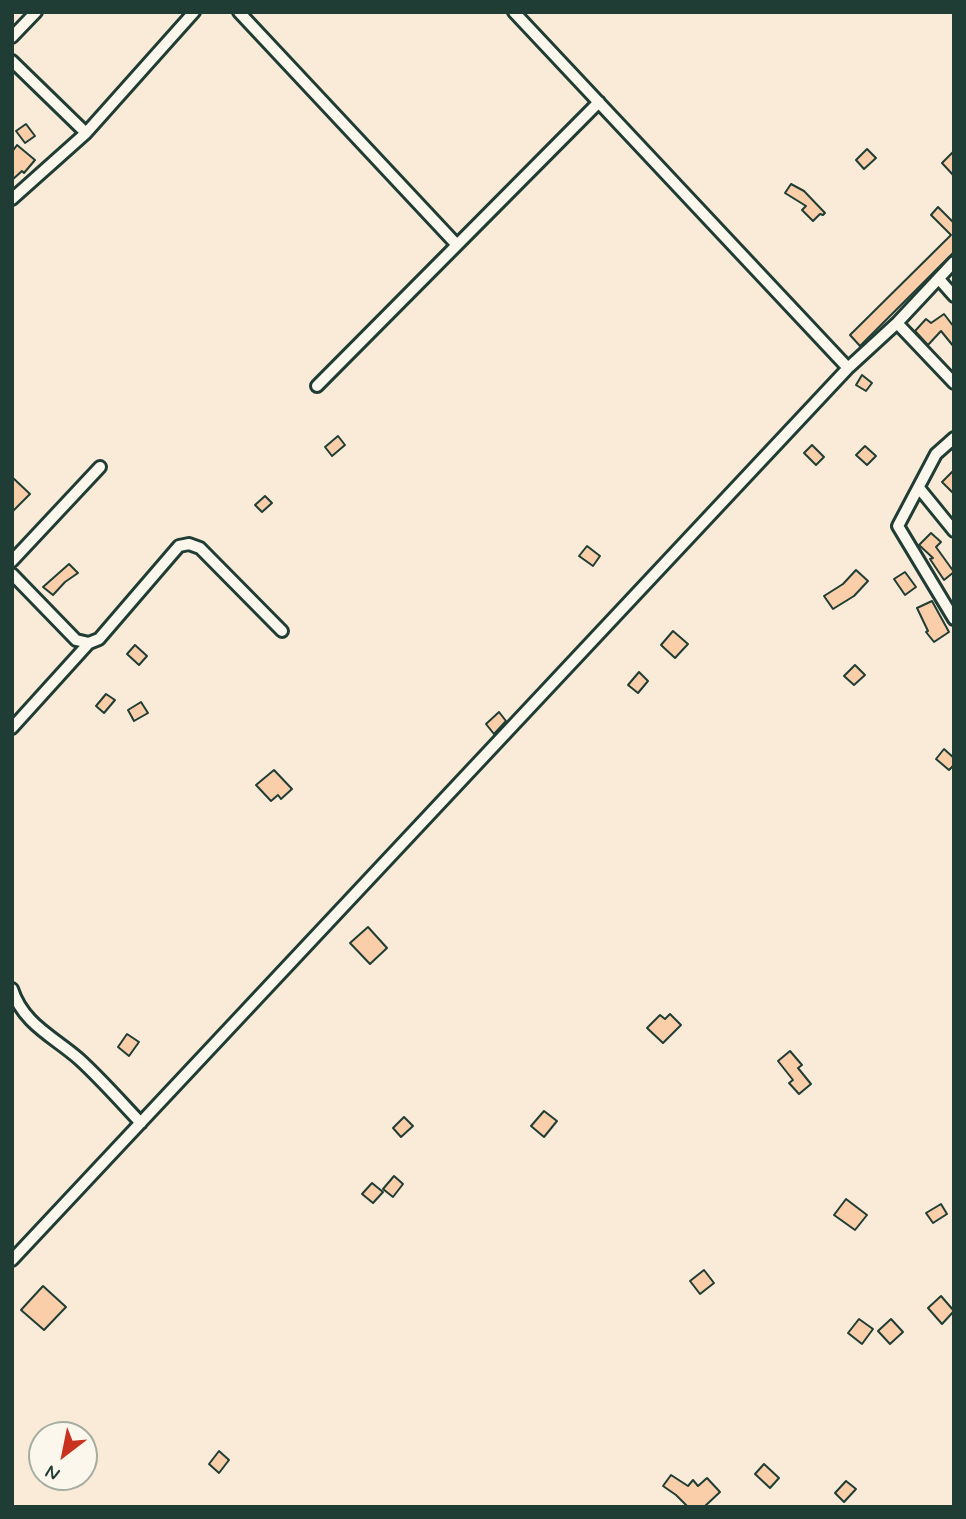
<!DOCTYPE html>
<style>
body{margin:0}
#map{position:relative;width:966px;height:1519px;overflow:hidden;background:#faebd8;font-family:Mynerve,sans-serif}
canvas{display:block}
.frame{position:absolute;inset:0;border:14px solid #1f3d34;pointer-events:none}
.north{position:absolute;left:28px;top:1421px;width:70px;height:70px;box-sizing:border-box;background:#fbf7ec;border:2px solid #a3ada2;border-radius:50%;rotate:212deg;font-size:19px;font-weight:700;line-height:28px;text-align:center;color:#1f3d34}
.north::after{content:'';display:block;margin:auto;width:24px;height:32px;background:#c8321e;clip-path:polygon(50% 0,100% 100%,50% 72%,0 100%)}
</style>
<div id="map">
<canvas width="966" height="1519"></canvas>
<div class="frame"></div>
<div class="north">N</div>
</div>
<script>
const c = document.querySelector('canvas').getContext('2d');
c.lineJoin = 'round';
function fill(path, color) {
  c.fillStyle = color;
  c.fill(path, 'evenodd');
}
function stroke(path, color, width, dash) {
  c.strokeStyle = color;
  c.lineWidth = width;
  c.lineCap = dash ? 'butt' : 'round';
  c.setLineDash(dash || []);
  c.stroke(path);
}
const building = new Path2D(`
 M26 124 35 136 25 143 16 131Z
 M17 145 35 160 24 173 22 171 12 180V152Z
 M867 149 876 158 864 169 856 160Z
 M954 151V176L942 163Z
 M791 184 804 191 825 213 823 215 820 214 813 221 802 210 806 206 785 193Z
 M938 207 954 223V252L860 346 850 335 951 235 931 215Z
 M944 314 954 327V347L941 331 928 345 915 331 926 319 931 323Z
 M862 375 872 383 866 391 856 385Z
 M338 436 345 445 332 456 325 447Z
 M812 445 824 457 816 465 804 453Z
 M865 446 876 456 867 465 856 455Z
 M954 470V494L942 482Z
 M12 477 30 494 12 512Z
 M265 496 272 503 262 512 255 505Z
 M931 533 941 542 936 547 954 572 944 580 930 559 933 558 919 545Z
 M587 546 600 556 593 566 579 556Z
 M69 564 78 573 65 582 53 595 43 587Z
 M856 570 868 581 854 596 833 609 824 596 843 584Z
 M905 572 916 587 905 595 894 579Z
 M932 601 949 632 934 642 926 632 928 631 917 608Z
 M673 631 688 644 675 658 661 645Z
 M135 645 147 656 139 665 127 654Z
 M855 665 865 675 854 685 844 676Z
 M639 672 648 681 638 693 628 685Z
 M106 694 115 700 104 713 96 706Z
 M141 702 148 713 134 721 128 710Z
 M499 712 506 721 494 734 486 724Z
 M944 749 954 758V765L949 770 936 759Z
 M274 770 292 789 281 799 278 795 271 801 256 785Z
 M368 927 387 948 370 964 350 943Z
 M670 1014 681 1025 663 1043 647 1028 660 1015 665 1019Z
 M127 1034 139 1042 129 1056 118 1047Z
 M790 1051 802 1065 798 1068 811 1084 799 1094 789 1083 793 1080 778 1061Z
 M544 1111 557 1121 544 1137 531 1126Z
 M404 1117 413 1126 401 1137 393 1128Z
 M394 1176 403 1184 393 1197 383 1189Z
 M372 1183 383 1192 373 1203 362 1194Z
 M846 1199 867 1215 855 1230 834 1215Z
 M941 1204 947 1214 933 1223 926 1213Z
 M704 1270 714 1283 700 1294 690 1281Z
 M43 1286 66 1307 44 1330 21 1310Z
 M941 1296 954 1311 942 1324 928 1308Z
 M859 1319 873 1329 862 1344 848 1333Z
 M891 1319 903 1332 890 1344 878 1331Z
 M219 1451 229 1460 219 1473 209 1464Z
 M764 1464 779 1478 770 1488 755 1474Z
 M671 1475 688 1486 693 1480 698 1486 707 1478 720 1492 704 1507H688L676 1495 663 1486Z
 M846 1481 856 1489 844 1502 835 1493Z`);
fill(building, '#f9cea8');
stroke(building, '#1f3d34', 2);
const street = new Path2D(`
 M239 12 457 245
 M514 12 848 368
 M12 37 36 12
 M12 61 86 133
 M12 199 86 133 194 12
 M939 279 954 296
 M897 323 954 383
 M317 386 599 102
 M954 438 936 454 898 526 954 619
 M919 488 954 531
 M12 561 100 467
 M12 574 76 640 89 643 99 639 179 546 189 544 200 548 282 631
 M12 728 89 643
 M12 989C23 1024 54 1037 79 1059 101 1079 121 1102 141 1123
 M12 1260 848 368 897 323 954 262`);
stroke(street, '#1f3d34', 16);
stroke(street, '#fbf7ec', 10);
</script>
